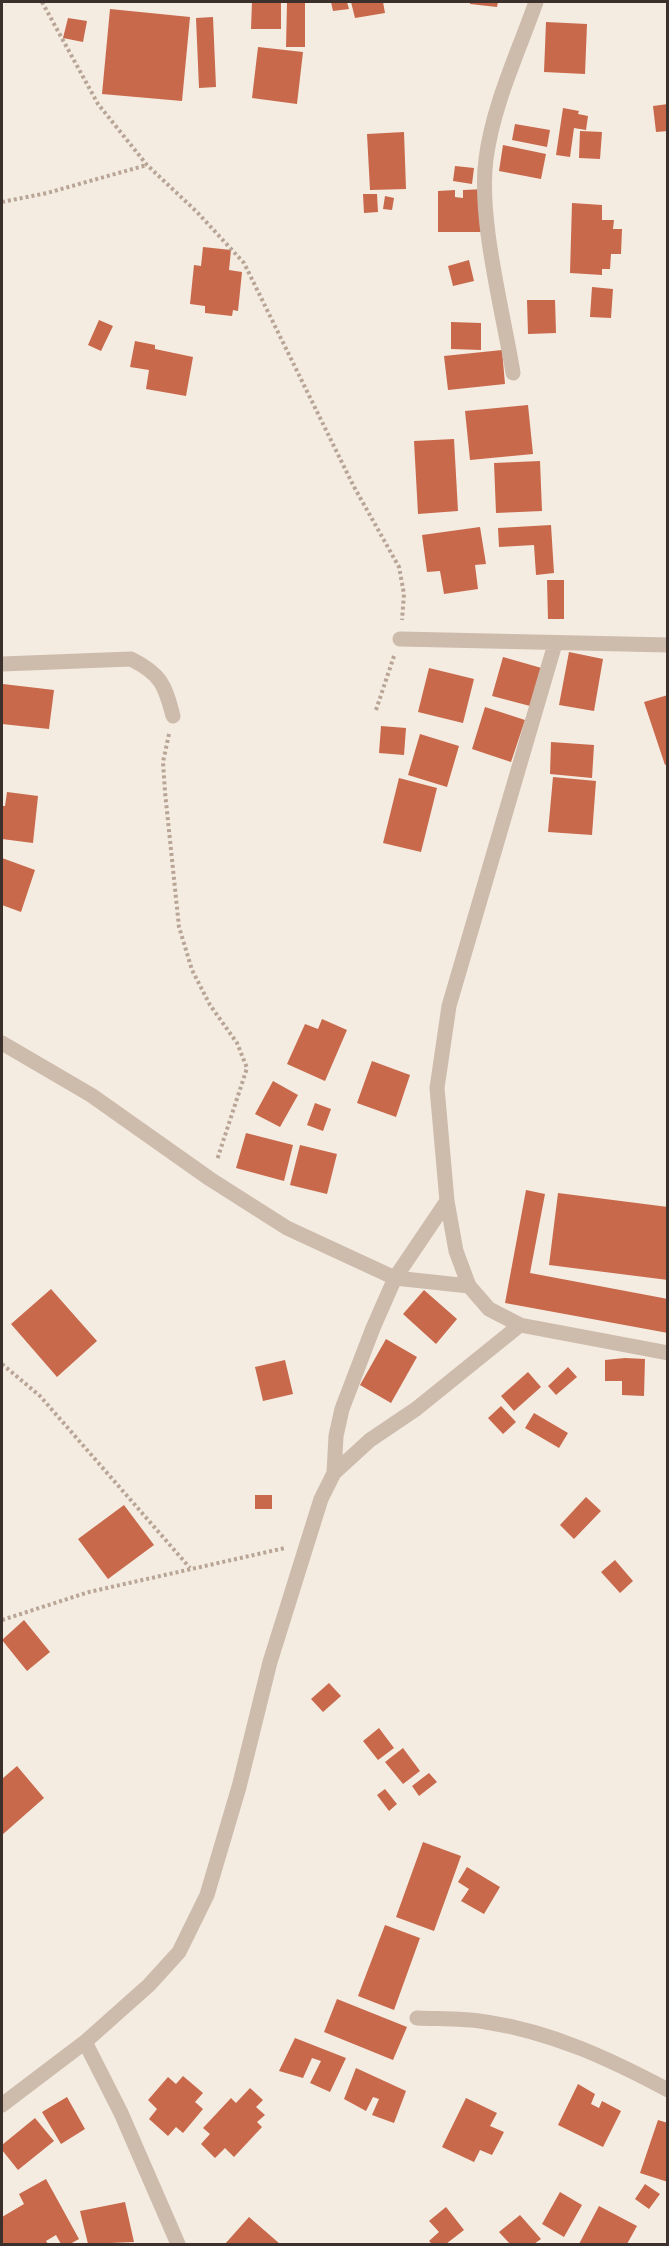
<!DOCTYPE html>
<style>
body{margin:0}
#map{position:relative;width:669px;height:2246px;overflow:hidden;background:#f4ebe1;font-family:Manrope,sans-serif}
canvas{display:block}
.frame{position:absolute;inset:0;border:3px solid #3b302b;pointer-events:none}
</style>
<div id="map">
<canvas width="669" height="2246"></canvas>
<div class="frame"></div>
</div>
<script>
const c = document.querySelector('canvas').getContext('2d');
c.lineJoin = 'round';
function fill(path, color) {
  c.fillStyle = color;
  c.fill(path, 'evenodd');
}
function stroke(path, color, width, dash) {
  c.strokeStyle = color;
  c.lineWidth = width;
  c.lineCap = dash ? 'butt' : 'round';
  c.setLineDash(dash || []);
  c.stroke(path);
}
fill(new Path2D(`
 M252 2H281V29H251Z
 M287 2H305V47H286Z
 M331 2H347L349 9 333 11Z
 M351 2H383L385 13 355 18Z
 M470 2H498L497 7 470 4Z
 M110 9 190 17 182 101 102 94Z
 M213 17 216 87 199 88 196 18Z
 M68 18 87 21 83 42 63 38Z
 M546 22 587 24 585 74 544 72Z
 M258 47 303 52 297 104 252 98Z
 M668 104V131L656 132 653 106Z
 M563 108 579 111 578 114 588 116 586 130 574 128 570 157 556 155Z
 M515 124 550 130 547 147 512 140Z
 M580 131 602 132 600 159 579 158Z
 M404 132 406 189 370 190 367 134Z
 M503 145 546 154 541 179 499 171Z
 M455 166 474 168 472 184 453 181Z
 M486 189V232H438V191L455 190V197L463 198V190Z
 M363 194H377L378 212 364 213Z
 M385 196 394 198 392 210 383 209Z
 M572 203 602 205V220H614L613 229H622L621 254H611L610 269H602V275L570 273Z
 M203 247 231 250 229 270 242 272 238 311 233 310 232 316 205 313V306L190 304 194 265 201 266Z
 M469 260 474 281 453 286 448 266Z
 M592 287 613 289 611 318 590 317Z
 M527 300H555L556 333 528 334Z
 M99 320 113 326 101 351 88 345Z
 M451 322 481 323V350L451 349Z
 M135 341 155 345V349L193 357 186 396 146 389 149 370 130 367Z
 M502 350 505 384 448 390 444 356Z
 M528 405 533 454 470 460 465 411Z
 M454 439 458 511 418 514 414 441Z
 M540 461 542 511 496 513 494 463Z
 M551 525 554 573 536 575 534 545 499 547 498 528Z
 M480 527 486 564 475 565 478 589 444 594 440 571 427 572 422 535Z
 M547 580H564V619H548Z
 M569 652 603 659 594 711 559 705Z
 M503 657 545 669 534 707 492 696Z
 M429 668 474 679 463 723 418 712Z
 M3 684 54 690 49 729 2 724Z
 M668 695V764L665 765 644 702Z
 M485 707 525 720 511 762 472 749Z
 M381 726 406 728 404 755 379 753Z
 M420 734 459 746 447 787 408 775Z
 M551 742 594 745 592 778 550 774Z
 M553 777 596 781 592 835 548 832Z
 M399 778 437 788 421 852 383 843Z
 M7 792 38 796 33 843 2 839V806H5Z
 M2 858 35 870 21 912 2 905Z
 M322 1019 347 1030 325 1081 287 1064 305 1024 318 1029Z
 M372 1061 410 1075 396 1117 357 1103Z
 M273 1081 298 1095 280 1127 255 1114Z
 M315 1103 331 1109 323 1131 307 1125Z
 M246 1133 293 1145 284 1181 236 1168Z
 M300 1145 337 1154 327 1194 290 1185Z
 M526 1190 545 1194 530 1273 668 1299V1333L505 1303Z
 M558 1193 668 1207V1280L549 1265Z
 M51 1289 97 1341 57 1377 11 1324Z
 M424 1290 457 1319 436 1344 403 1314Z
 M386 1339 417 1357 391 1403 360 1385Z
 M625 1358 645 1359 644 1396 622 1395V1381H605V1360Z
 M285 1360 293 1394 263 1401 255 1367Z
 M568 1367 577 1377 556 1395 548 1386Z
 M528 1372 541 1387 514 1411 501 1396Z
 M501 1406 516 1422 503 1434 488 1418Z
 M534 1413 568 1433 559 1448 525 1428Z
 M255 1495H272V1509H255Z
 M586 1497 601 1511 574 1539 560 1525Z
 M124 1505 154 1545 108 1579 78 1539Z
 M615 1560 633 1581 620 1593 601 1572Z
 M24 1620 50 1652 27 1671 2 1640Z
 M329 1683 341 1696 323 1712 311 1699Z
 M379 1728 394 1748 378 1760 363 1741Z
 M403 1748 420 1771 403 1784 385 1762Z
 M17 1766 44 1798 2 1835V1779Z
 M429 1773 437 1782 419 1796 412 1786Z
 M385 1789 397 1804 389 1811 377 1795Z
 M423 1842 461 1856 434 1931 396 1917Z
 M467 1867 500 1887 484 1914 461 1901 469 1889 458 1882Z
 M385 1925 420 1938 394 2010 358 1996Z
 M337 1999 407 2027 393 2060 324 2032Z
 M295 2038 346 2058 330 2092 310 2083 321 2061 312 2058 303 2078 279 2071Z
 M356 2068 406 2091 394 2123 372 2115 379 2099 373 2097 366 2111 344 2099Z
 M183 2076 203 2093 195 2102 203 2109 183 2133 176 2127 168 2136 149 2119 157 2109 148 2100 168 2077 176 2084Z
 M578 2084 595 2094 591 2104 599 2108 602 2101 621 2111 603 2147 558 2125Z
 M250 2088 263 2100 256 2107 265 2115 257 2122 262 2127 234 2157 225 2148 215 2158 201 2144 210 2134 203 2128 231 2098 236 2103Z
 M67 2097 85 2129 61 2144 42 2112Z
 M466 2098 497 2113 490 2126 504 2132 492 2155 480 2150 474 2162 442 2147Z
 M35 2118 54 2141 18 2170 2 2150V2145Z
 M658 2120 668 2123V2182L640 2173Z
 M46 2179 79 2239 70 2244H61L56 2235 46 2241 48 2244H2V2217L24 2204 19 2194Z
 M645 2184 660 2194 649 2209 635 2199Z
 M560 2192 582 2205 564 2237 542 2224Z
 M125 2202 134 2242 88 2244 80 2211Z
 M599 2206 637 2226 627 2244H579Z
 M446 2207 464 2230 446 2244H432L429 2241 439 2232 429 2221Z
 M520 2215 541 2239 534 2244H510L499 2232Z
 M249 2217 280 2244H225Z`), '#c8694b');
stroke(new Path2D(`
 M42 2 98 104 147 165 197 212 244 263 353 485 399 567 404 594 402 620
 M2 202 47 193 147 165
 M376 710 394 656
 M169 734 163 762 165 792 179 927 192 970 210 1005 237 1043 247 1068 217 1160
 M2 1364 40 1396 190 1568
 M2 1620 89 1592 285 1548`), '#b9a596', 4, [3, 3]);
stroke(new Path2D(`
 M513 373C503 311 478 219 486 159 493 105 518 53 536 2
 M400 639 668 645
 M555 644 449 1006 437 1088 447 1201 456 1251 469 1286 489 1309 520 1325 668 1353
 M2 664 131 659C161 674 165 685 173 716
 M2 1043 91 1095 210 1179 287 1228 395 1278 469 1286
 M334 1473 336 1436 342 1409 373 1328 395 1278 447 1201
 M417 2018C440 2019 464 2018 486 2022 552 2032 610 2059 668 2090
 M85 2042 121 2113 178 2244
 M2 2105 85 2042 149 1985 179 1952 207 1895 239 1787 270 1662 321 1499 334 1473 370 1440 416 1409 520 1325`), '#cdbbac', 15);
</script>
